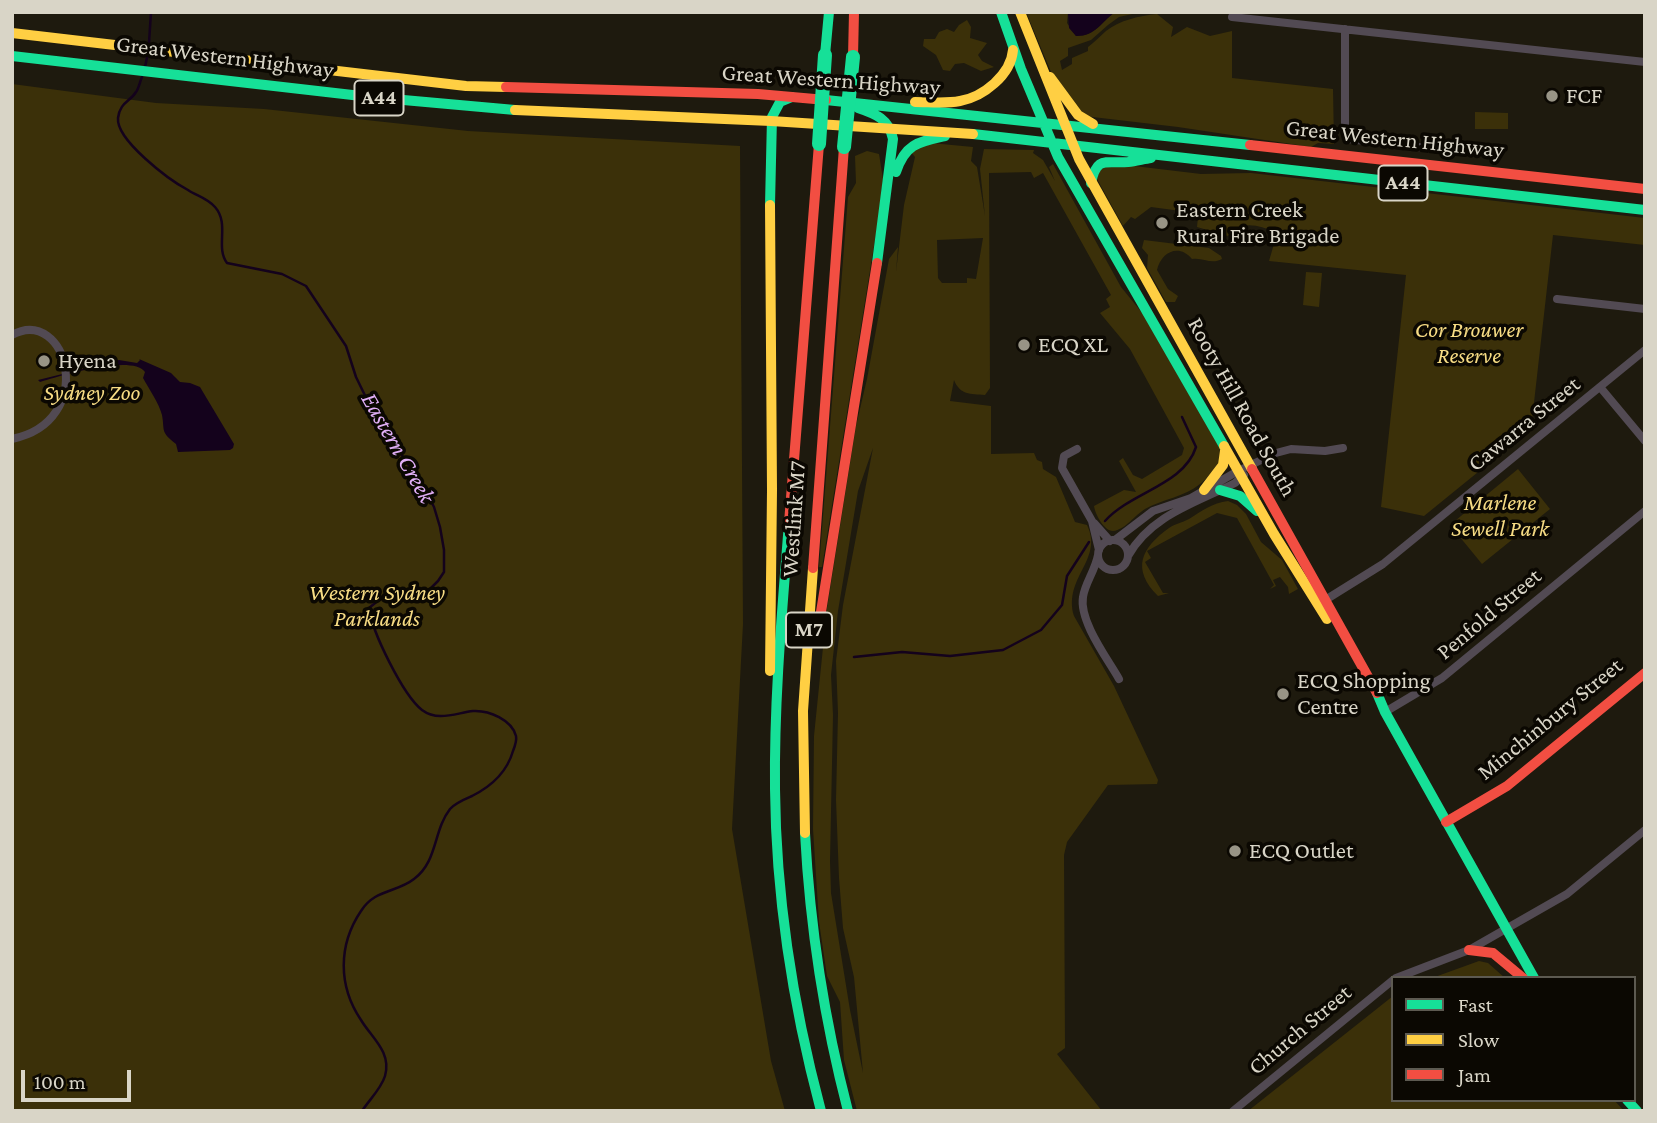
<!DOCTYPE html>
<style>
body{margin:0}
#map{position:relative;width:1657px;height:1123px;overflow:hidden;background:#1e1a0e;font-family:"Crimson Pro",serif}
canvas{display:block}
.frame{position:absolute;inset:0;border:14px solid #d9d5c7;pointer-events:none}
.legend{position:absolute;left:1391px;top:976px;width:245px;height:126px;box-sizing:border-box;background:#0b0802;border:2px solid #5d5a51;margin:0;padding:9px 12px;list-style:none;font-size:21px;color:#d9d5c7}
.legend li{display:flex;align-items:center;gap:14px;height:35px}
.legend b{width:35px;border:2px solid #5d5a51}
.scale{position:absolute;left:21px;top:1070px;width:110px;height:32px;box-sizing:border-box;border:4px solid #d9d5c7;border-top:0;padding-left:9px;font-size:21px;line-height:24px;white-space:nowrap;color:#d9d5c7;-webkit-text-stroke:5px #0b0802;paint-order:stroke}
</style>
<div id="map">
<canvas width="1657" height="1123"></canvas>
<div class="frame"></div>
<ul class="legend">
<li><b style="height:9px;background:#16e098"></b>Fast</li>
<li><b style="height:9px;background:#ffcf43"></b>Slow</li>
<li><b style="height:9px;background:#f24e42"></b>Jam</li>
</ul>
<div class="scale">100 m</div>
</div>
<script>
const c = document.querySelector('canvas').getContext('2d');
c.lineJoin = 'round';
function fill(path, color) {
  c.fillStyle = color;
  c.fill(path, 'evenodd');
}
function stroke(path, color, width, dash) {
  c.strokeStyle = color;
  c.lineWidth = width;
  c.lineCap = dash ? 'butt' : 'round';
  c.setLineDash(dash || []);
  c.stroke(path);
}
function drawText(font, color, halo, rows, align = 'center') {
  c.font = font + ' "Crimson Pro",serif';
  c.lineWidth = 7;
  c.setLineDash([]);
  c.textBaseline = 'middle';
  c.strokeStyle = halo;
  c.fillStyle = color;
  for (const [text, x, y, turn = 0] of rows) {
    c.save();
    c.translate(x, y);
    c.rotate((+turn || 0) * Math.PI / 180);
    c.textAlign = isNaN(turn) ? turn : align;
    if (halo) c.strokeText(text, 0, 0);
    c.fillText(text, 0, 0);
    c.restore();
  }
}
fill(new Path2D(`
 M1026 12H1068L1067 23 1076 36C1096 36 1101 22 1115 12H1141L1119 17 1108 25 1091 40 1068 48V56L1060 61 1062 70 1072 64V58L1088 51V47C1095 42 1100 36 1106 31 1120 20 1139 16 1157 14L1173 27 1171 37 1187 27 1210 36 1232 31V78L1333 89 1334 144 1318 143 1311 147 1178 127 1084 116 1077 105 1073 106 1051 72Z
 M967 20 971 27 970 38 987 43 978 55 982 61 994 67 981 71 964 63 955 64 950 71 943 70 936 55 923 46 924 39H935L939 32 947 29 954 32 959 25Z
 M12 84 156 103 264 109 468 131 740 146 743 624 732 829 771 1061 785 1111H12Z
 M1475 112 1508 113V129H1475Z
 M931 143 973 147 971 161 977 167 985 216 980 169 984 149 1034 150 1033 153 1043 160 1055 181 1049 167 1053 164 1121 287 1143 314 1220 448V464L1218 463C1213 470 1207 479 1200 484 1184 497 1163 499 1145 509 1135 515 1125 530 1113 531 1104 531 1095 514 1094 506L1124 490 1136 492 1119 461 1123 458 1133 475 1142 479 1182 455 1184 448 1130 349 1100 313 1110 307 1106 299 1111 295 1043 173 1034 178 1031 172 989 173 990 388 985 395C970 394 960 395 954 380L950 401 991 406V454L1034 453 1037 460 1042 462 1043 469 1056 477 1075 522 1087 525C1104 560 1063 577 1074 616L1114 686 1158 780 1157 784 1108 785 1067 842 1064 855 1065 1048 1057 1054 1102 1111H857L844 1060 840 1002 827 976 819 922 813 829 814 736 827 608 856 426 867 379 889 259 898 247 896 272 904 205 915 157 910 151ZM983 238 976 279 967 278V283H942L938 278 937 240ZM873 448 843 605 836 661 838 713 836 800 839 878 843 928 854 977 863 1073 850 1010 831 893 830 861 833 715 831 675 838 611 858 491Z
 M867 151 879 154 883 179 878 221 822 567H819L848 197 856 183 855 156Z
 M1109 163 1201 174 1251 173 1645 218V245L1553 235 1531 429 1424 516 1381 507 1406 275 1269 261 1276 237 1274 232C1260 225 1239 220 1228 236L1197 227 1199 207 1189 205 1181 211 1151 207 1135 219 1131 217 1123 226 1097 179 1100 170 1106 167Z
 M1144 240 1209 248 1221 256 1222 259C1211 265 1203 257 1192 259 1179 243 1161 252 1157 270L1168 289 1178 296 1175 302H1166L1147 268 1148 255 1142 248Z
 M1306 272 1322 273 1319 307 1303 305Z
 M1518 469 1550 509 1482 564 1450 525Z
 M1228 501 1237 505 1246 514 1261 542 1282 560 1298 589 1289 594 1288 587 1280 577 1273 580 1276 586 1270 589 1274 585 1237 518 1217 513 1147 551 1151 558 1145 562 1163 593H1169L1158 596C1131 569 1141 548 1169 528 1174 524 1182 523 1189 519 1202 511 1212 503 1228 501Z
 M1479 961 1488 963 1505 978H1432Z
 M1393 996V1100H1614L1624 1111H1248Z`), '#3b3009');
fill(new Path2D(`
 M1068 12H1115C1101 22 1096 36 1076 36L1069 28Z
 M139 359 171 373 180 382 190 383 200 387 234 444 233 448 230 450 178 452 176 444C160 431 165 432 162 415 159 403 149 389 143 378L145 372C132 354 60 376 40 382L38 380 119 360 137 363 140 360Z`), '#14021c');
stroke(new Path2D(`
 M149 43 151 12
 M145 67 148 53
 M142 77C140 81 139 88 136 92 130 102 120 102 118 118 116 140 169 180 188 190 197 196 207 198 215 207 230 224 215 247 227 263L282 274 306 286 346 346 356 377 375 416 423 486 434 507 440 527 444 550V572L438 581 425 594 415 599H380L369 608C372 632 403 695 422 710 438 722 456 713 473 711 489 710 512 720 516 736 517 741 515 746 513 751 507 772 492 786 472 796 465 799 455 803 450 809 433 831 438 861 414 879 396 893 375 889 361 911 338 945 338 986 361 1020 371 1037 392 1052 385 1076 381 1089 369 1100 362 1111
 M1105 521C1131 492 1184 485 1196 447L1182 417
 M854 657 902 652 950 656 1003 650 1041 630 1062 605 1067 576 1089 542`), '#14021c', 2.5);
stroke(new Path2D(`
 M1232 17 1645 62
 M1345 29V129L1348 139 1453 151 1465 148
 M1557 299 1645 309
 M12 335C67 305 99 421 12 439
 M1600 387 1645 441
 M1077 449 1064 456 1062 468 1092 521 1099 550
 M1094 523 1110 541
 M1115 540 1153 511 1191 498 1238 471 1276 453 1291 449 1325 451 1343 448
 M1098 555a15 15 0 1 1 30 0a15 15 0 1 1-30 0Z
 M1098 555C1095 571 1085 583 1083 597 1079 621 1107 658 1119 679
 M1128 556C1151 515 1196 503 1235 483L1244 475
 M1322 602 1383 564 1645 350
 M1385 712 1442 678 1645 511
 M1396 978 1469 950 1567 894 1645 830
 M1233 1111 1393 980`), '#524a53', 8);
stroke(new Path2D(`
 M1001 12 1021 69 1058 157 1224 446
 M825 55 829 12
 M12 56 370 97 515 110
 M826 100 1250 145
 M858 108C876 114 889 119 893 139L877 263
 M973 134 1645 210
 M896 172C905 144 918 142 945 136
 M1091 183C1097 155 1106 164 1128 162 1136 161 1144 159 1151 158
 M770 205 772 117 780 102 792 97
 M1220 490 1240 496 1257 511
 M789 523C782 612 774 700 775 789 776 898 793 1006 821 1111
 M1377 693 1385 712 1534 978
 M805 833C810 928 824 1019 848 1111
 M1627 1100 1637 1111`), '#16e098', 10);
stroke(new Path2D(`
 M1020 12 1079 159 1252 469
 M12 33 466 86 506 87
 M1050 77 1078 115 1093 124
 M915 102C930 102 945 104 960 101 983 97 1011 75 1013 50
 M515 110 771 121 973 134
 M1224 446 1274 534 1327 619
 M1204 490 1223 465 1225 451
 M770 671 772 490 770 205
 M805 833 803 711 813 568`), '#ffcf43', 10);
stroke(new Path2D(`
 M853 57 854 12
 M506 87 758 94 826 100
 M1250 145 1645 189
 M1252 469 1377 693
 M789 523 819 144
 M813 568 844 147
 M816 643 877 263
 M1446 822 1507 786 1645 673
 M1469 950 1493 953 1523 978`), '#f24e42', 10);
stroke(new Path2D(`
 M819 144 825 55
 M844 147 853 57`), '#16e098', 14);
for (const [x, y, r, color] of [
 [1552,96,7,"#989486"],
 [1162,223,7,"#989486"],
 [1024,345,7,"#989486"],
 [44,361,7,"#989486"],
 [1283,694,7,"#989486"],
 [1235,851,7,"#989486"]
]) {
  const dot = new Path2D();
  dot.arc(x, y, r, 0, 2 * Math.PI);
  c.fillStyle = color;
  c.fill(dot);
  stroke(dot, '#0b0802', 2.5);
}
for (const [x, y, w] of [
 [379,98,49],
 [1403,183,49],
 [809,630,46]
]) {
  const box = new Path2D();
  box.roundRect(x - w / 2, y - 17.5, w, 35, 5);
  c.fillStyle = '#0b0802';
  c.fill(box);
  stroke(box, '#d9d5c7', 2);
}
drawText('bold 21px', '#d9d5c7', null, [
 ["A44",379,98],
 ["A44",1403,183],
 ["M7",809,630]
]);
drawText('23px', '#d9d5c7', '#0b0802', [
 ["Great Western Highway",225,57,7],
 ["Great Western Highway",831,80,4],
 ["Great Western Highway",1395,139,6],
 ["Rooty Hill Road South",1242,407,61],
 ["Cawarra Street",1524,424,-39],
 ["Westlink M7",794,519,-86],
 ["Penfold Street",1489,614,-40],
 ["Minchinbury Street",1550,719,-39],
 ["Church Street",1300,1030,-40]
]);
drawText('23px', '#d9d5c7', '#0b0802', [
 ["FCF",1566,96],
 ["Eastern Creek",1176,210],
 ["Rural Fire Brigade",1176,236],
 ["ECQ XL",1038,345],
 ["Hyena",58,361],
 ["ECQ Shopping",1297,681],
 ["Centre",1297,707],
 ["ECQ Outlet",1249,851]
], 'left');
drawText('italic 23px', '#f7dc84', '#0b0802', [
 ["Cor Brouwer",1469,330],
 ["Reserve",1469,356],
 ["Sydney Zoo",92,393],
 ["Marlene",1500,503],
 ["Sewell Park",1500,529],
 ["Western Sydney",377,593],
 ["Parklands",377,619]
]);
drawText('italic 24px', '#e1aff7', '#0b0802', [
 ["Eastern Creek",398,448,60]
]);
</script>
